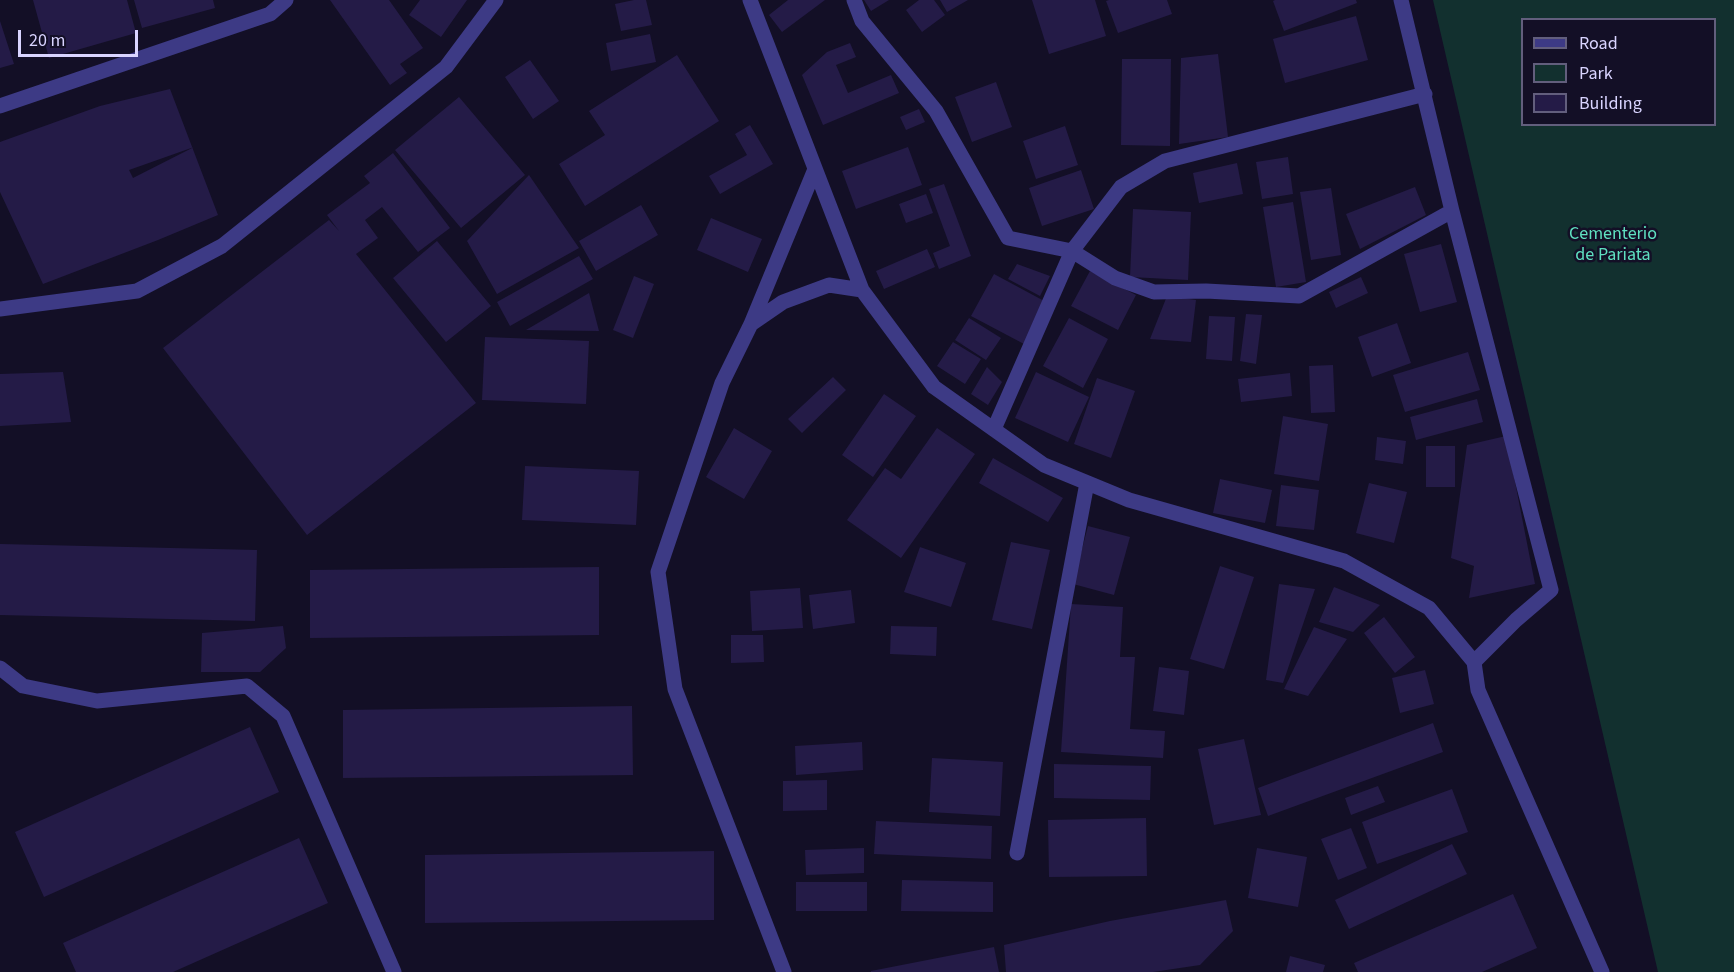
<!DOCTYPE html>
<style>
body{margin:0}
#map{position:relative;width:1734px;height:972px;overflow:hidden;background:#130f26;font-family:"Source Sans 3",sans-serif}
canvas{display:block}
.legend{position:absolute;left:1521px;top:18px;width:195px;height:108px;box-sizing:border-box;background:#130f26;border:2px solid #625e7d;margin:0;padding:8px 10px;list-style:none;font-size:18px;color:#d9d4ff}
.legend li{display:flex;align-items:center;gap:12px;height:30px}
.legend b{width:30px;border:2px solid #625e7d}
.scale{position:absolute;left:18px;top:30px;width:120px;height:27px;box-sizing:border-box;border:3px solid #d9d4ff;border-top:0;padding-left:8px;font-size:18px;line-height:21px;white-space:nowrap;color:#d9d4ff;-webkit-text-stroke:4px #130f26;paint-order:stroke}
</style>
<div id="map">
<canvas width="1734" height="972"></canvas>
<ul class="legend">
<li><b style="height:8px;background:#3d3a85"></b>Road</li>
<li><b style="height:16px;background:#12302f"></b>Park</li>
<li><b style="height:16px;background:#241b47"></b>Building</li>
</ul>
<div class="scale">20 m</div>
</div>
<script>
const c = document.querySelector('canvas').getContext('2d');
c.lineJoin = 'round';
function fill(path, color) {
  c.fillStyle = color;
  c.fill(path, 'evenodd');
}
function stroke(path, color, width, dash) {
  c.strokeStyle = color;
  c.lineWidth = width;
  c.lineCap = dash ? 'butt' : 'round';
  c.setLineDash(dash || []);
  c.stroke(path);
}
function drawText(font, color, halo, rows, align = 'center') {
  c.font = font + ' "Source Sans 3",sans-serif';
  c.lineWidth = 5;
  c.setLineDash([]);
  c.textBaseline = 'middle';
  c.strokeStyle = halo;
  c.fillStyle = color;
  for (const [text, x, y, turn = 0] of rows) {
    c.save();
    c.translate(x, y);
    c.rotate((+turn || 0) * Math.PI / 180);
    c.textAlign = isNaN(turn) ? turn : align;
    if (halo) c.strokeText(text, 0, 0);
    c.fillText(text, 0, 0);
    c.restore();
  }
}
fill(new Path2D(`
 M1433 0H1734V972H1658ZM1522 20H1714V124H1522Z`), '#12302f');
fill(new Path2D(`
 M33 0H127L136 33 49 58Z
 M134 0H213L215 8 142 28Z
 M330 0H389L423 48 400 64 407 73 390 85Z
 M420 0H467L441 37 409 15Z
 M634 0H646L652 25 621 31 615 4Z
 M788 0H825L782 32 769 15Z
 M864 0H889L871 11Z
 M919 0H934L945 15 922 32 906 10Z
 M940 0H968L947 12Z
 M1032 0H1095L1106 36 1049 54Z
 M1109 0H1167L1172 14 1118 33 1106 1Z
 M1275 0H1356L1357 3 1284 31 1273 1Z
 M1356 16 1368 60 1285 83 1273 39Z
 M0 21 14 64 0 68Z
 M650 34 656 62 611 71 606 43Z
 M850 43 856 57 836 65 848 93 891 75 899 93 823 125 802 75 827 52Z
 M1218 54 1228 137 1179 144 1181 58Z
 M677 55 719 121 585 206 559 164 605 135 589 111Z
 M1122 59H1171L1170 146 1121 145Z
 M530 60 559 101 533 119 505 77Z
 M996 82 1012 127 972 142 955 97Z
 M170 89 218 215 158 240 43 284 0 192V142L100 106ZM194 147 133 178 129 170Z
 M459 97 525 175 461 228 395 150Z
 M919 109 925 122 906 130 900 117Z
 M750 125 773 164 720 194 709 176 747 155 735 134Z
 M1065 126 1078 165 1036 179 1023 141Z
 M908 147 922 185 856 209 842 171Z
 M393 153 450 228 418 252 382 207 365 220 378 238 356 254 476 403 307 535 163 348 329 220 339 231 327 215 370 183 364 176Z
 M1288 157 1293 194 1262 199 1256 162Z
 M1237 163 1243 194 1199 203 1193 173Z
 M1081 170 1094 209 1042 226 1029 188Z
 M529 175 579 248 497 294 467 241Z
 M944 184 971 256 939 269 933 253 950 246 929 189Z
 M1415 187 1426 215 1360 249 1346 214Z
 M1331 188 1341 255 1311 260 1300 192Z
 M926 194 933 213 906 223 899 204Z
 M1293 202 1306 282 1276 287 1263 207Z
 M641 205 658 235 596 271 579 241Z
 M1133 209 1191 212 1188 280 1130 277Z
 M711 218 762 239 748 272 697 250Z
 M437 241 491 306 446 342 393 278Z
 M1441 244 1457 302 1420 312 1404 254Z
 M927 249 935 267 884 289 876 271Z
 M579 256 593 279 510 326 497 302Z
 M1017 264 1050 276 1040 296 1008 279Z
 M1090 271 1136 295 1118 330 1071 306Z
 M994 274 1046 302 1024 344 971 316Z
 M634 276 654 284 633 338 613 330Z
 M1361 277 1368 293 1336 308 1329 292Z
 M589 293 599 331 526 330Z
 M1167 296 1196 300 1191 342 1150 339Z
 M1246 314 1262 315 1256 364 1240 361Z
 M1209 316 1235 317 1232 361 1206 359Z
 M969 318 1001 338 986 360 955 340Z
 M1069 318 1108 339 1083 388 1043 366Z
 M1397 323 1411 363 1372 377 1358 337Z
 M485 337 589 341 586 404 482 400Z
 M953 342 981 359 965 384 937 366Z
 M1468 352 1480 390 1405 412 1393 375Z
 M1333 365 1335 412 1311 413 1309 366Z
 M987 367 1002 382 988 405 971 394Z
 M63 372 71 422 0 426V374Z
 M1036 372 1089 397 1068 442 1015 418Z
 M1290 373 1292 396 1241 402 1238 379Z
 M833 377 846 390 802 433 788 419Z
 M1097 378 1135 391 1111 458 1074 444Z
 M884 394 916 416 873 477 842 455Z
 M1477 399 1483 422 1416 440 1410 417Z
 M1283 416 1328 424 1319 481 1274 474Z
 M734 428 772 451 744 499 706 477Z
 M937 428 975 454 901 558 847 520 885 468 901 479Z
 M1506 436 1535 584 1469 598 1474 566 1451 558 1467 445Z
 M1377 437 1406 441 1403 464 1375 460Z
 M1426 446H1455V487H1426Z
 M993 458 1063 498 1048 522 979 483Z
 M525 466 639 471 636 525 522 520Z
 M1220 479 1272 490 1265 523 1213 513Z
 M1369 483 1407 492 1394 543 1356 533Z
 M1281 485 1319 490 1314 530 1276 526Z
 M1088 526 1130 537 1114 595 1073 584Z
 M1011 542 1050 550 1032 629 992 620Z
 M0 544 257 550 255 621 0 615Z
 M920 547 966 563 951 607 904 592Z
 M1220 566 1254 577 1224 669 1190 659Z
 M599 567V635L310 638V570Z
 M1279 584 1315 589 1283 683 1266 680Z
 M1334 587 1380 605 1353 632 1319 622Z
 M800 588 803 628 752 631 750 591Z
 M851 590 855 623 813 629 809 595Z
 M1071 604 1123 607 1120 657H1135L1130 729 1165 731 1163 758 1061 752Z
 M1384 617 1415 657 1395 673 1364 633Z
 M283 626 286 648 260 672H201L202 633Z
 M891 626 937 627 936 656 890 654Z
 M1314 627 1347 639 1308 696 1284 689Z
 M731 635H763L764 662 731 663Z
 M1159 667 1189 671 1184 715 1153 711Z
 M1425 670 1434 704 1400 713 1392 678Z
 M632 706 633 775 343 778V710Z
 M1433 723 1443 752 1268 816 1258 788Z
 M250 727 279 792 44 897 15 832Z
 M1244 739 1261 815 1214 825 1198 749Z
 M862 742 863 770 796 775 795 746Z
 M932 758 1003 762 1000 816 929 812Z
 M1054 764 1151 766 1150 800 1054 798Z
 M827 780V810L783 811V781Z
 M1378 786 1385 802 1351 815 1345 798Z
 M1452 789 1468 832 1377 864 1362 822Z
 M1146 818 1147 876 1049 877 1048 820Z
 M876 821 992 826 991 859 874 854Z
 M1351 828 1367 868 1338 880 1321 839Z
 M299 838 328 903 173 972H76L63 943Z
 M1452 844 1467 874 1349 929 1335 900Z
 M864 848V873L806 875 805 850Z
 M1257 848 1307 857 1298 907 1248 898Z
 M714 851V920L425 923V855Z
 M902 880 993 882V912L901 911Z
 M796 882H867V911H796Z
 M1513 894 1537 948 1482 972H1358L1354 963Z
 M1226 900 1233 931 1200 965 1153 972H1006L1004 945 1110 921Z
 M994 947 999 972H871V971Z
 M1290 956 1325 965 1323 972H1286Z`), '#241b47');
stroke(new Path2D(`
 M750 0 862 290 934 387 1044 465 1129 500 1344 561 1429 608 1474 662 1478 690 1602 972
 M854 0 862 21 936 111 1008 238 1072 251 1115 278 1154 292 1206 291 1299 296 1452 211
 M1401 0 1452 211 1551 590 1516 620 1474 662
 M0 106 270 14 286 0
 M0 309 137 291 222 246 446 67 496 0
 M751 324 815 169
 M994 429 1072 251 1121 187 1165 161 1425 94
 M0 668 23 686 97 701 247 686 283 716 394 972
 M1017 853 1087 483
 M784 972 675 689 658 572 722 383 751 324 783 302 829 285 862 290`), '#3d3a85', 15);
drawText('18px', '#5fe0c0', '#130f26', [
 ["Cementerio",1613,235],
 ["de Pariata",1613,256]
]);
</script>
